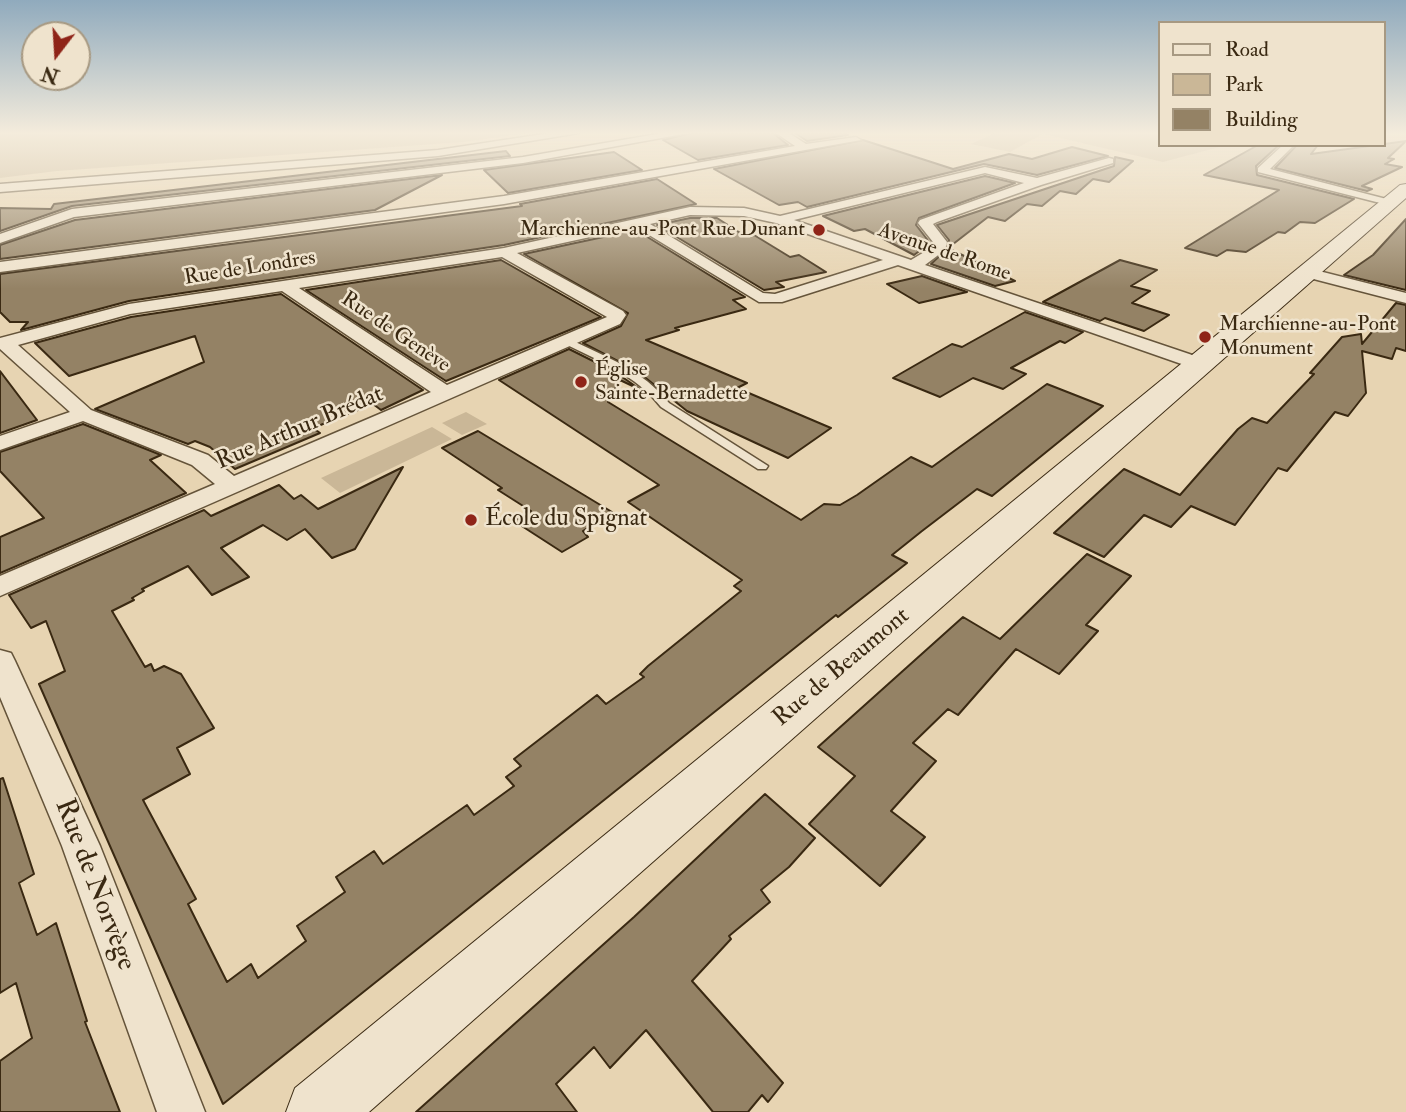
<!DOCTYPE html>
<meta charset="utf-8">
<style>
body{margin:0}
#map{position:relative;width:1406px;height:1112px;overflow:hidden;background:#e7d4b2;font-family:"IM FELL Double Pica",serif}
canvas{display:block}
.legend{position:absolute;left:1158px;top:21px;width:228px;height:126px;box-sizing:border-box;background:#efe3cd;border:2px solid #a79982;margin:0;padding:9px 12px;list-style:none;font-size:21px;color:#3a2912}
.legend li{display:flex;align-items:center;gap:14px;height:35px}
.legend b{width:35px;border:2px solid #a79982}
.north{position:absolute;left:21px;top:21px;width:70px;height:70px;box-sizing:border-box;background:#efe3cd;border:2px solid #a79982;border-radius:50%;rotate:197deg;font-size:19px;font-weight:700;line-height:28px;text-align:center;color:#3a2912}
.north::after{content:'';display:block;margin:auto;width:24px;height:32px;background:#8f2418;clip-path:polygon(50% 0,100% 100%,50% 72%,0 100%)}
</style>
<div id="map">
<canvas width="1406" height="1112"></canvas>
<ul class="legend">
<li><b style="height:9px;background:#efe3cd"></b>Road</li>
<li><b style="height:19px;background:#cab797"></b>Park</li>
<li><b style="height:19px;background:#948265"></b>Building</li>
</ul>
<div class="north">N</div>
</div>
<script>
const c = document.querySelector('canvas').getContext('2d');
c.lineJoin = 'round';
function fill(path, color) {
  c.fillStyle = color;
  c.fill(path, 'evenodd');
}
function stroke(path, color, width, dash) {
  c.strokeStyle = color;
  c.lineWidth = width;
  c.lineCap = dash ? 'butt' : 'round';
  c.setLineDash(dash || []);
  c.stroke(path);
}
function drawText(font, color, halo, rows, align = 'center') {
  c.font = font + ' "IM FELL Double Pica",serif';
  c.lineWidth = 5;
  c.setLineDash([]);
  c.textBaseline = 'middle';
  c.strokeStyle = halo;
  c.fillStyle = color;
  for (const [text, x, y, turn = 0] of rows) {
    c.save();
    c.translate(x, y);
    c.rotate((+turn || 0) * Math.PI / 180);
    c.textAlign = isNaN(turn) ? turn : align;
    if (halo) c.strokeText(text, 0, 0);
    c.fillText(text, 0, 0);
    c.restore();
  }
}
fill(new Path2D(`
 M0 133H528L464 142 57 171 0 178Z
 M994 133H1159V145H1227L1163 162 1043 134 1010 152 971 144Z
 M466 412 487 424 462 435 442 423Z
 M432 427 452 439 340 493 321 478Z`), '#cab797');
const building = new Path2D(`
 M691 133H773L788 145 698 160 663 140Z
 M795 133H842L848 135 807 141Z
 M863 140 953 169 1009 154 1032 159 1072 147 1108 156 1037 175 984 164 807 207 798 202 779 205 714 169Z
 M1406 141 1388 158 1394 159 1385 164 1402 167 1362 186 1372 189 1367 191 1275 168 1297 145H1318L1311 154Z
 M1258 145H1279L1256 166 1257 175 1354 199 1315 223 1300 222 1285 233 1278 232 1246 252 1227 250 1217 256 1185 248 1279 190 1204 175Z
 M506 151 510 156 72 206 0 231V208L51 209 54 204Z
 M614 152 642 170 508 193 484 170Z
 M1115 157 1133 161 1109 182 1093 179 1076 194 1060 191 1042 206 1027 204 1005 221 988 217 948 248 949 240 937 225 1114 166Z
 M442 175 375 210 0 259V245L75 220Z
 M985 176 1015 183 919 218 916 225 930 243 914 255 865 229 854 231 823 216Z
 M657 179 696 204 504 245 129 301 21 330 28 322H10L0 312V274L522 206 520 204Z
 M690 218H717L745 236 754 235 790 257 799 255 826 272 776 282 784 287 764 290 657 225Z
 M1406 219V290L1344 275 1373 255Z
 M636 230 745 297 733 300 746 309 675 328 679 330 646 340 747 383 737 388 831 428 788 458 687 411 637 371 583 343 621 326 628 313 524 254Z
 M948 248 1015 281 995 286 931 264Z
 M501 260 601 317 446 381 306 290Z
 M1120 260 1157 270 1131 286 1150 291 1132 303 1169 315 1144 331 1105 318 1100 321 1043 302Z
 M922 276 967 292 919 303 887 284Z
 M281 294 423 390 381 410 373 404 313 428 320 433 235 469 210 447 195 441 188 444 95 409 204 362 195 336 69 376 35 343 131 317Z
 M1396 303 1406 305V351L1396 348 1392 359 1362 351 1366 393 1348 416 1335 412 1287 471 1278 468 1235 525 1191 506 1171 527 1144 515 1104 557 1054 533 1124 469 1180 495 1238 429 1252 418 1267 423 1314 374 1310 373 1342 337 1361 334 1362 344Z
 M1025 312 1083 332 1065 343 1060 341 1011 368 1026 374 1003 389 973 378 940 397 893 378 952 344 962 347Z
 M569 349 615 372 641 390 620 380 608 402 801 520 824 504 840 505 857 495 911 457 932 467 1047 384 1103 406 992 496 977 489 922 531 892 555 907 563 838 617 836 615 223 1104 39 684 65 671 46 621 31 628 9 595 204 510 211 516 279 485 294 499 301 495 318 509 403 467 355 549 332 558 305 529 287 540 263 525 221 548 249 577 212 595 188 566 142 589 144 591 132 598 134 600 112 611 145 667 151 664 154 671 164 666 181 674 214 728 177 748 190 774 143 800 196 899 188 904 227 982 251 964 258 978 306 941 297 926 345 892 336 877 374 851 383 864 467 805 474 815 492 802 514 786 506 777 521 766 514 759 597 695 606 704 644 677 640 674 648 666 741 591 734 586 742 580 628 502 659 485 499 380Z
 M0 371 37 420 0 433Z
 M83 424 161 455 150 460 186 493 0 573V537L44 518 0 471V452Z
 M478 431 612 512 583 531 588 537 562 552 514 521 531 511 498 490 502 488 442 448Z
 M1087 554 1131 576 1086 625 1098 631 1059 674 1016 649 958 715 948 709 913 743 936 761 891 811 925 837 880 886 809 824 855 776 818 747 963 617 1000 639Z
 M3 778 34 874 19 883 37 935 56 923 87 1021 85 1022 120 1112H0V1061L32 1038 16 983 0 993V779Z
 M765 794 815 838 789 867 761 890 770 902 729 936 731 939 692 981 783 1083 768 1102 762 1095 748 1112H713L646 1030 610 1068 594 1047 556 1084 577 1112H416L634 917Z`);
fill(building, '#948265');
stroke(building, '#3a2912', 2);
const service = new Path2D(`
 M563 339H569C606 357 643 370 669 403L768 466 766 469H758L661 407C636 375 599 361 563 343Z`);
const minor = new Path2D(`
 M550 133H579L438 156 0 192V184L438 150Z
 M663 133H689L523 163 74 217 0 243V234L72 209 523 157Z
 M776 133H789L806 144 856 137 861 140 504 204 0 272V262L504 196 795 146Z
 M1283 145H1294L1270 169 1398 202 1392 206 1258 172V168Z
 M1109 158 1113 159V163L1041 185 937 222 933 224 947 242 945 250 925 265 1207 360 1209 364 1207 368H1193L898 265 782 302H759L636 227 517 253 623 311 626 315 620 324 0 596V576L215 484 192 465 83 421 0 450V436L70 412 0 349V338L129 304 504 248 690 207 744 208 780 216 985 167 1037 178ZM985 173 1024 183 920 220 918 223 933 242 931 248 911 260 794 220ZM690 215 744 216 776 223 883 260 775 294 763 293 650 224ZM502 257 607 317 447 385 299 288ZM282 291 431 392 234 476 208 455 91 410 18 345 130 314Z
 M1307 268 1406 293V303L1302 276 1299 273Z
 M0 650 11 653 15 661 100 846 205 1112H157L62 846 0 697Z`);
const secondary = new Path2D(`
 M1406 184V198L369 1112H286L295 1088 1400 185Z`);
stroke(service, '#65543a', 3);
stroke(minor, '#65543a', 3);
stroke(secondary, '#3a2912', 2);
fill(service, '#efe3cd');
fill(minor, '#efe3cd');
fill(secondary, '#efe3cd');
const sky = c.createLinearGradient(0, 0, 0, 289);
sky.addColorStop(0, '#90aabd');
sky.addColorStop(0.46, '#f4ecdc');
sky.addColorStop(1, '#f4ecdc00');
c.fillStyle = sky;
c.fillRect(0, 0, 1406, 289);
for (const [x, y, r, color] of [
 [819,230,7,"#8f2418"],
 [1205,337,7,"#8f2418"],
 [581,382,7,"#8f2418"],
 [471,520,7,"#8f2418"]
]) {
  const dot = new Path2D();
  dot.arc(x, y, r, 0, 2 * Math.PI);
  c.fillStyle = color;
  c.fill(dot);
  stroke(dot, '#efe3cd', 2.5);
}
drawText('21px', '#3a2912', '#efe3cd', [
 ["Marchienne-au-Pont Rue Dunant",805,230,"right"],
 ["Marchienne-au-Pont",1219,325],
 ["Monument",1219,349],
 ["Église",595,370],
 ["Sainte-Bernadette",595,394]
], 'left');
drawText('21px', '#3a2912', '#efe3cd', [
 ["Avenue de Rome",944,253,19],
 ["Rue de Londres",250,269,-9],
 ["Rue de Genève",395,333,34]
]);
drawText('24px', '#3a2912', '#efe3cd', [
 ["Rue Arthur Brédat",300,429,-23],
 ["Rue de Beaumont",842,668,-40]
]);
drawText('24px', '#3a2912', '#efe3cd', [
 ["École du Spignat",485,520]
], 'left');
drawText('28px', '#3a2912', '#efe3cd', [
 ["Rue de Norvège",94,885,69]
]);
</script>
